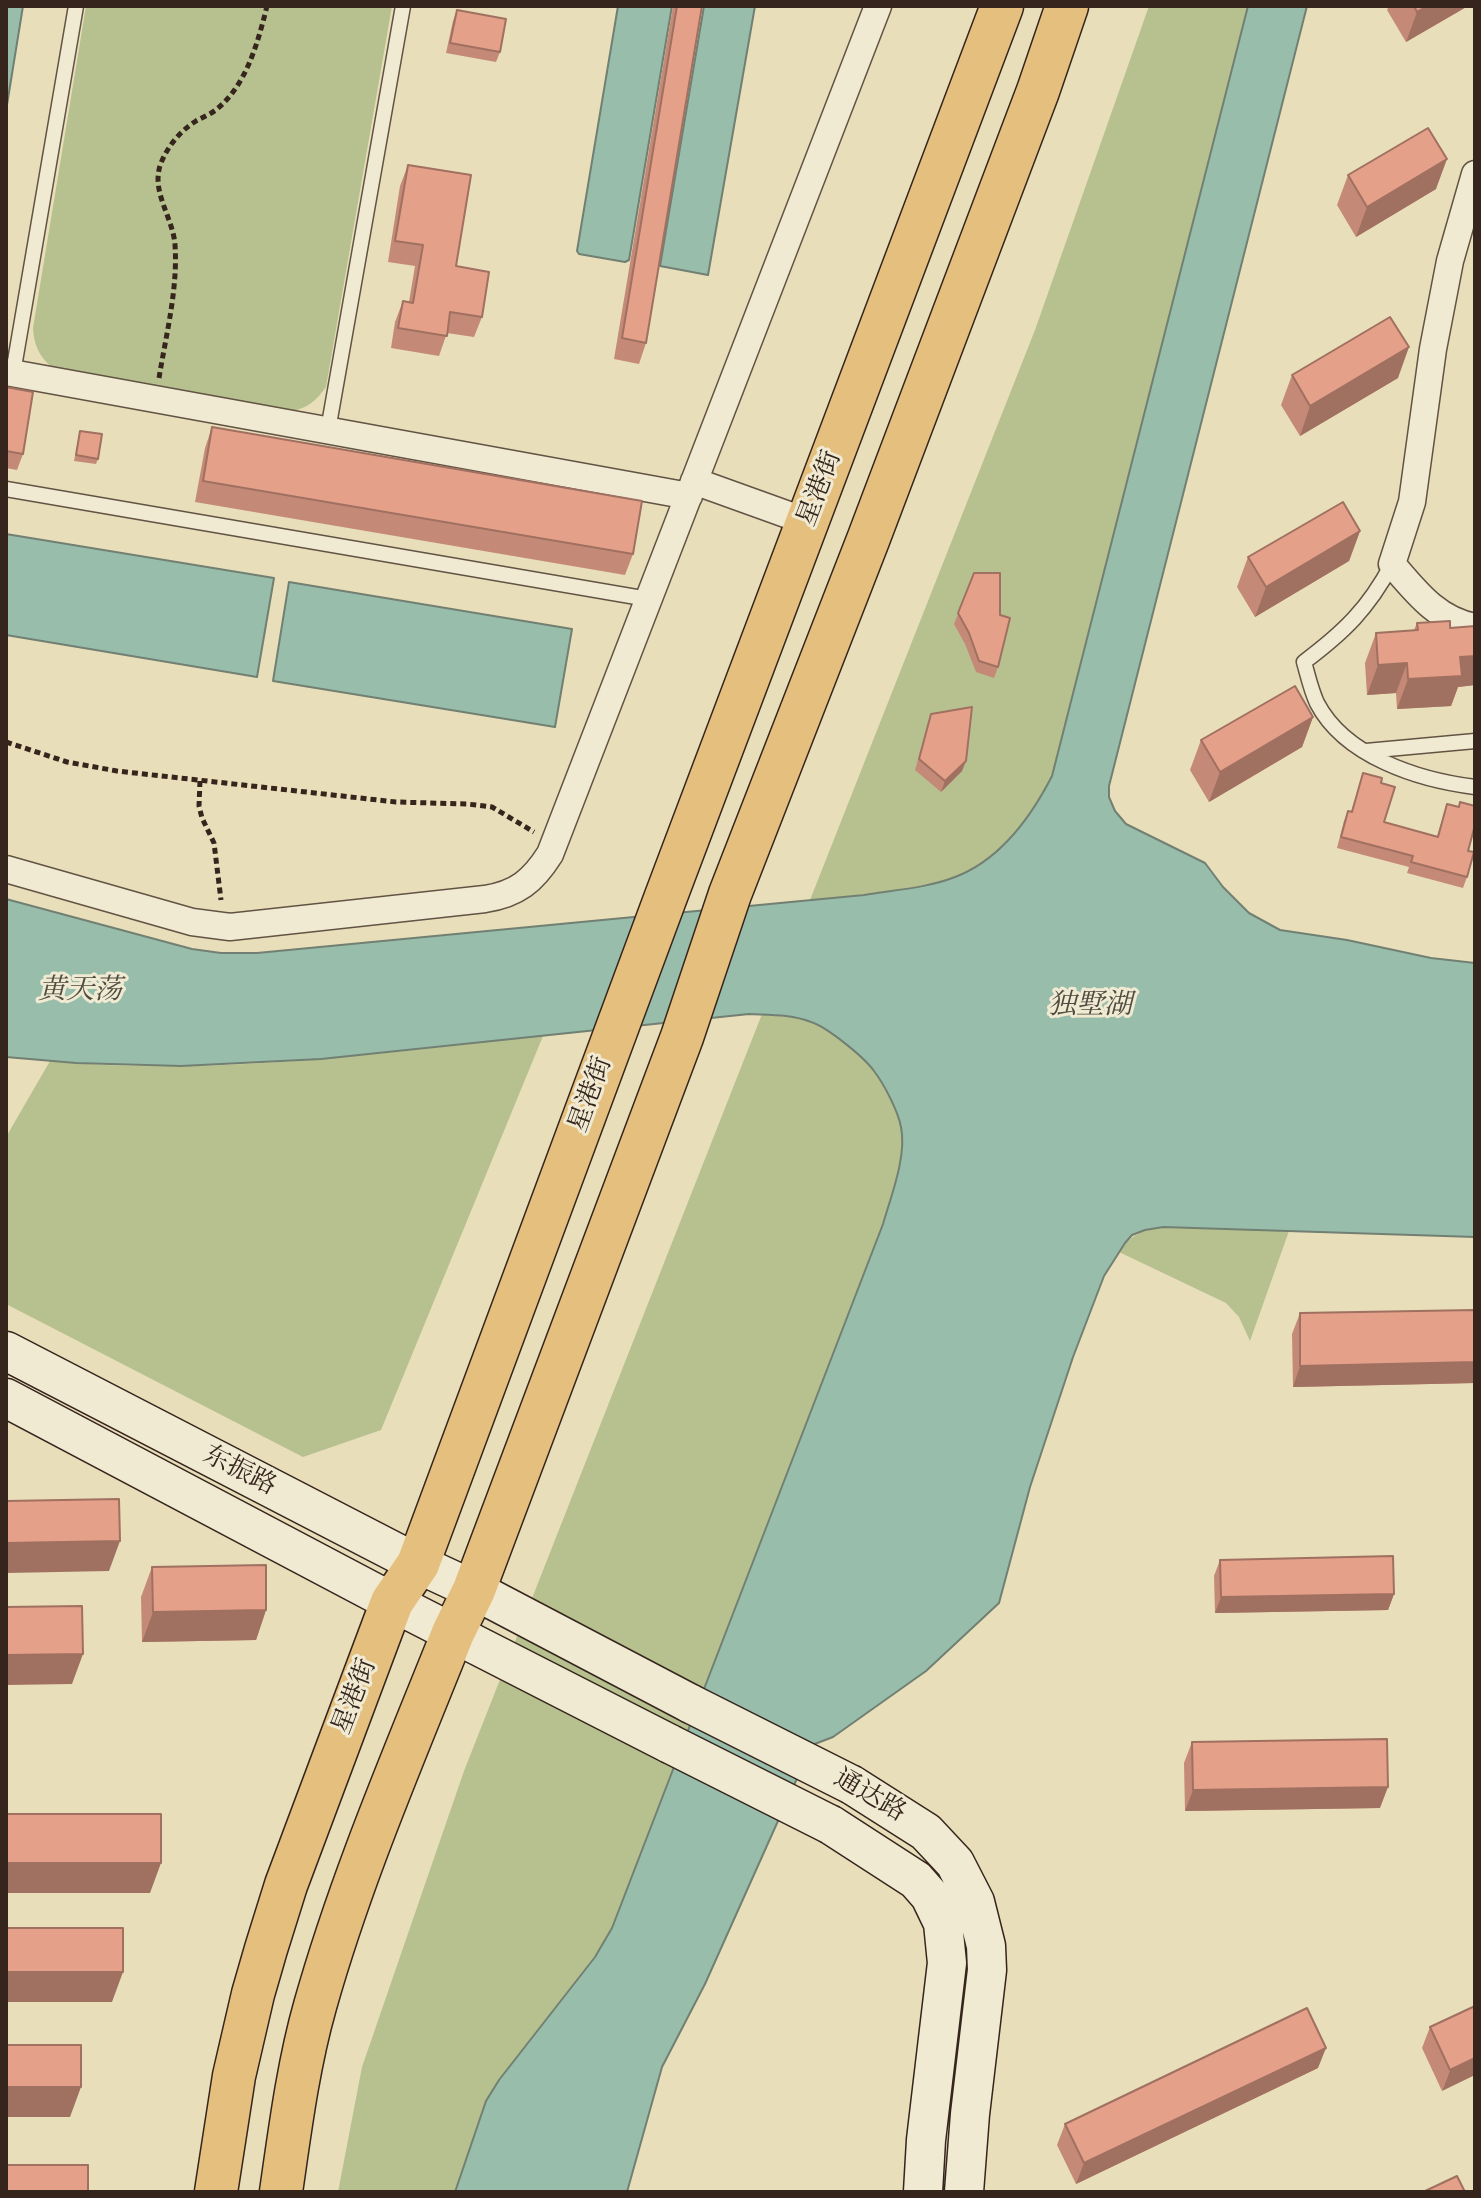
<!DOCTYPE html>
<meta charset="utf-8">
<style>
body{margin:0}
#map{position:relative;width:1481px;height:2198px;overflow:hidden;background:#e8deba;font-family:"IM FELL Double Pica",serif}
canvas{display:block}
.frame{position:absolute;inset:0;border:8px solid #36251d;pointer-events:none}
</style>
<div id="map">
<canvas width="1481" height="2198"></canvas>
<div class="frame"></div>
</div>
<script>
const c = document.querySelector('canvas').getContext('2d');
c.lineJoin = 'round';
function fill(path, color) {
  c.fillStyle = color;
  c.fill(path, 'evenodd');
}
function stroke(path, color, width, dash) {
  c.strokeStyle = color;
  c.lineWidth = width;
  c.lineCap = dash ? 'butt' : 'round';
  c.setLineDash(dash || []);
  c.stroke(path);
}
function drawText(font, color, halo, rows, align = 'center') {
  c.font = font + ' "IM FELL Double Pica","Noto Serif SC",serif';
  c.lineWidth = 6;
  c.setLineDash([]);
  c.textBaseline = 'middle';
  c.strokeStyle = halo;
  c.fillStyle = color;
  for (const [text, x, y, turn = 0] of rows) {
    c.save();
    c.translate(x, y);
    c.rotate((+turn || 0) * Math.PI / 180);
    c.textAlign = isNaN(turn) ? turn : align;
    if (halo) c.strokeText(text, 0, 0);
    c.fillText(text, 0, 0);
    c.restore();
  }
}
fill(new Path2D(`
 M86 6H392L326 387C314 404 304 410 284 412L51 367C39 355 34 346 33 328Z
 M1149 6H1248L1052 776C1031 817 1000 860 956 877 941 883 924 885 908 888 875 893 843 897 810 900L1035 330Z
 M762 1014C779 1015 796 1016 811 1022 827 1027 865 1058 874 1071 884 1085 898 1111 901 1127 907 1157 891 1196 883 1224L612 1928 604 1944 499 2080 486 2101 455 2192H338L362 2067 464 1771Z
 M543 1036 381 1430 303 1457 6 1304V1137L50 1061C214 1077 380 1053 543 1036Z
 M1163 1227 1289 1231 1250 1341 1239 1317 1226 1303 1119 1252C1131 1234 1143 1230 1163 1227Z`), '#b7c18f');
const water = new Path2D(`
 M6 6H23L6 111Z
 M618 6H672L629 260 625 262 579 254 577 251Z
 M704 6H755L708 275 660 266Z
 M1248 6H1307L1109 786V797L1115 811 1126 824 1205 863 1223 887 1249 913 1280 930 1347 940 1431 958 1475 963V1237L1163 1227 1145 1230 1132 1235 1125 1243 1104 1276 1073 1357 1030 1487 999 1603 926 1671 833 1737 812 1745 705 1984 662 2067 627 2192H455L486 2101 499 2080 595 1957 612 1928 883 1224C891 1196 907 1156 901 1127 898 1111 884 1084 874 1071 864 1057 827 1027 811 1022 791 1014 770 1015 749 1014L321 1059 181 1066 76 1063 6 1057V899L192 949 221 953H257L864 895C894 890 927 888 955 877 1000 860 1031 817 1052 776Z
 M6 534 274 578 257 677 6 635Z
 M289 582 572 629 555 727 273 681Z`);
fill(water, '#98bdab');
stroke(water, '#718072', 2);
const service = new Path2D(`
 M13 373 76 6
 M328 430 403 6
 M6 489 648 599
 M1392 564C1368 609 1344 632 1304 662 1308 676 1311 690 1317 703 1345 757 1419 780 1475 787
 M1366 751 1475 741`);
const minor = new Path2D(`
 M1475 174 1450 261 1433 349 1412 502 1392 564C1416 592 1437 620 1475 627
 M6 372 689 496
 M694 481 808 522
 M6 869 192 922 230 927 485 899C517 894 533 881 550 854L878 6`);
const secondary = new Path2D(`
 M6 1351 418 1564 474 1590 691 1704
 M6 1398 392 1602 670 1744
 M852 1785 926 1832 955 1863 975 1902 986 1946 987 1970 970 2114 964 2192
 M831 1825 916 1880 930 1896 943 1923 947 1963 926 2140 923 2192`);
const primary = new Path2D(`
 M216 2192 234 2076 253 1994 266 1949 286 1885 392 1602 418 1564 665 899 1002 6
 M281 2192C290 2130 298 2066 315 2006 351 1878 404 1756 453 1633L474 1590 682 1037 730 894 868 540 1038 91 1067 6`);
stroke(service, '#625344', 17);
stroke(minor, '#625344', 29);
stroke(secondary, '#36251d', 41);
stroke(primary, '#36251d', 45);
stroke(new Path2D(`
 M159 378C166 335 178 289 175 245 173 217 150 191 161 163 168 146 180 131 196 121 203 117 211 114 217 109 247 84 258 42 267 6
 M6 742 67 762 117 771 396 802 467 804 492 807 534 832
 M200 781 199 806 202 818 214 843 221 900`), '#36251d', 5, [6, 4]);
stroke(service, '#f0ead2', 14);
stroke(minor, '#f0ead2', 26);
stroke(secondary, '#f0ead2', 38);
stroke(primary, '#e4bf7d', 42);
const secondaryBridge = new Path2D(`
 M691 1704 852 1785
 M670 1744 831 1825`);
stroke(secondaryBridge, '#36251d', 41, []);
stroke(secondaryBridge, '#f0ead2', 38);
fill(new Path2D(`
 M673 6H702L646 343 639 364 614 359Z
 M1389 6H1468L1406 42 1387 10Z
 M457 10 500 52 496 62 446 53 453 21Z
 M408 165 456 266 482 317 474 337 447 333 439 356 391 348 395 322 403 301 409 302 415 266 388 262 400 186Z
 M1348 175 1436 189 1356 237 1337 205Z
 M1292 375 1398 378 1300 436 1281 405Z
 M6 387 23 454 17 470 6 468Z
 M212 427 633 554 625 575 195 502 205 448Z
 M80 431 98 459 96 464 74 461Z
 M1360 531 1349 561 1255 617 1237 587 1248 557Z
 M974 573 998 667 994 678 976 672 965 644 954 624Z
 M1417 623 1450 628 1475 626V685L1458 687 1451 706 1397 709 1396 693 1367 695 1365 663 1376 633 1414 630Z
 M931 714 962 771 941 792 915 770Z
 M1313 717 1302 747 1209 802 1190 770 1201 740Z
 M1363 773 1381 783 1384 822 1437 836 1447 804 1468 851 1467 877 1463 888 1407 873 1409 867 1337 848 1344 821 1348 811 1351 812Z
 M1475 1310V1383L1293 1387 1292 1334 1300 1313Z
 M1220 1560 1394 1594 1388 1610 1215 1613 1214 1576Z
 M152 1567 266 1610 256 1640 142 1642 141 1597Z
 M1192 1742 1380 1808 1185 1811 1184 1763Z
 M1475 2006 1442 2091 1422 2048 1430 2027Z
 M1318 2068 1076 2184 1057 2145 1065 2124Z`), '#c58a77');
fill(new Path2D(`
 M1428 6H1468L1406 42 1417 12Z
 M1447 159 1436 189 1356 237 1367 207Z
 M1409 347 1398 378 1300 436 1310 406Z
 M1360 531 1349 561 1255 617 1266 587Z
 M1475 656V685L1458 687 1451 706 1397 709 1408 679 1460 657Z
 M1407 663 1396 693 1367 695 1378 665Z
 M1313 717 1302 747 1209 802 1220 772Z
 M966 761 962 771 941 792 945 781Z
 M1475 1362V1383L1293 1387 1300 1366Z
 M120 1541 109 1571 6 1573V1543Z
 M1394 1594 1388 1610 1215 1613 1221 1597Z
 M266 1610 256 1640 142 1642 153 1612Z
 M83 1654 72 1684 6 1685V1655Z
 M1388 1787 1380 1808 1185 1811 1193 1790Z
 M6 1863H161L150 1893H6Z
 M6 1972H123L112 2002H6Z
 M1326 2048 1318 2068 1076 2184 1084 2163Z
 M1475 2058V2075L1442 2091 1450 2070Z
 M6 2087H81L70 2117H6Z`), '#a07061');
const building = new Path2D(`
 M677 6H702L646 343 622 338Z
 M1414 6H1428L1417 12Z
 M457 10 506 19 500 52 450 43Z
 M1428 128 1447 159 1367 207 1348 175Z
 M408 165 471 175 456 266 489 272 482 317 450 312 447 336 398 328 403 301 413 303 423 245 395 241Z
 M1390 317 1409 347 1310 406 1292 375Z
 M6 387 33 392 23 454 6 451Z
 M212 427 642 501 633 554 203 481Z
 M80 431 102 434 98 459 76 455Z
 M1343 502 1360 531 1266 587 1248 557Z
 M974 573H1000V615L1010 618 998 667 979 661 969 633 958 613Z
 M1450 621V628L1475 626V656L1460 657 1462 676 1408 679 1407 663 1378 665 1376 633 1418 630 1417 623Z
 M1295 686 1313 717 1220 772 1201 740Z
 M972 707 966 761 945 781 919 759 931 714Z
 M1363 773 1382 778 1381 783 1395 787 1384 822 1438 837 1447 804 1459 807 1460 802 1475 806V825L1468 851 1474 852 1467 877 1411 862 1413 856 1341 837 1348 811 1352 812Z
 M1475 1310V1362L1300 1366V1313Z
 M119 1499 120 1541 6 1543V1501Z
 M1393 1556 1394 1594 1221 1597 1220 1560Z
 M266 1565V1610L153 1612 152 1567Z
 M82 1606 83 1654 6 1655V1607Z
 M1387 1739 1388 1787 1193 1790 1192 1742Z
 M6 1814H161V1863H6Z
 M6 1928H123V1972H6Z
 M1475 2006V2058L1450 2070 1430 2027Z
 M1307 2008 1326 2048 1084 2163 1065 2124Z
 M6 2045H81V2087H6Z
 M6 2165H88V2192H6Z
 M1457 2176 1465 2192H1423Z`);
fill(building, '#e5a08a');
stroke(building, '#a07061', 2);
drawText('26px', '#36251d', '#f0ead2', [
 ["星港街",821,489,-69],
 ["星港街",592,1095,-70],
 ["东振路",239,1472,27],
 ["星港街",356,1697,-69],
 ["通达路",869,1797,30]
]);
drawText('italic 28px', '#4e4b40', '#f0ead2', [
 ["黄天荡",80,992],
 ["独墅湖",1090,1007]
]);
</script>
